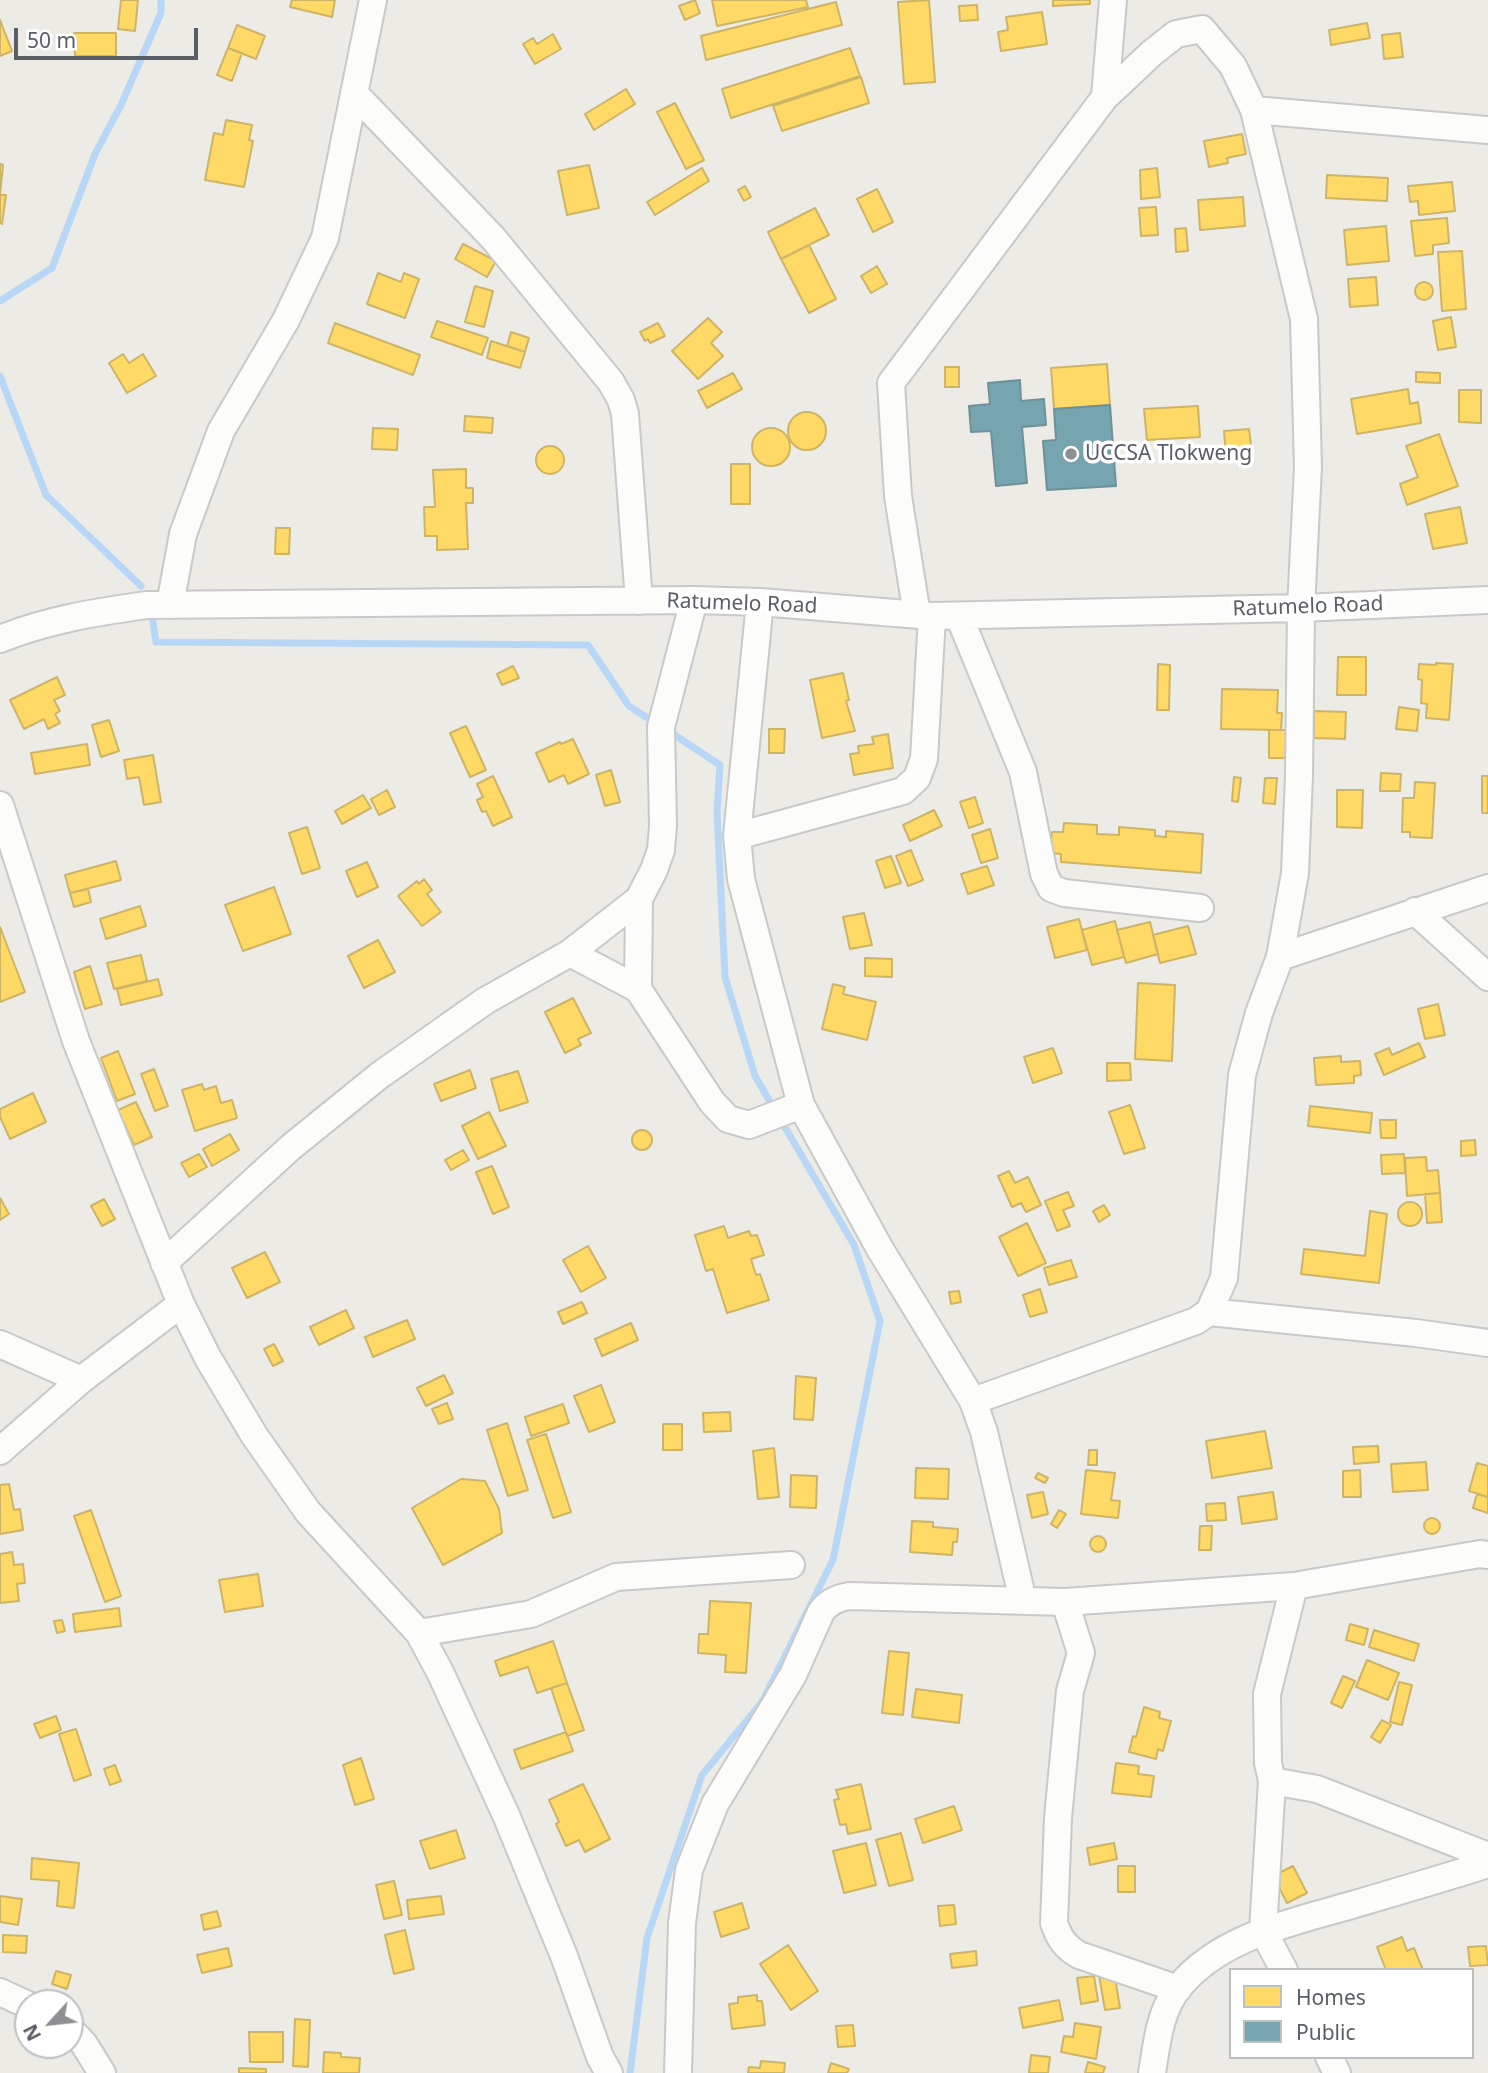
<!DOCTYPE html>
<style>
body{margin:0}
#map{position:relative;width:1488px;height:2073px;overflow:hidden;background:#ecebe5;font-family:"Noto Sans",sans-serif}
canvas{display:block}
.legend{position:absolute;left:1229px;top:1968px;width:245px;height:91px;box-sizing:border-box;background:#fff;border:2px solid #bdbfc1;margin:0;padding:9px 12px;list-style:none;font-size:21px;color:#5a5e65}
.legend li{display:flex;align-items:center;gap:14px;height:35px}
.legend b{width:35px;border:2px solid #bdbfc1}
.north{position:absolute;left:14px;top:1989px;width:70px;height:70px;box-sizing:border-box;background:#fff;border:2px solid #bdbfc1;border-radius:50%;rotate:243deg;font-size:19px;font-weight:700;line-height:28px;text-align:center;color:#5a5e65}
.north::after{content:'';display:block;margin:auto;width:24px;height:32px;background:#8d8f92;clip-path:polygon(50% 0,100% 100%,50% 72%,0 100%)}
.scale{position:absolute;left:14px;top:28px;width:184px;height:32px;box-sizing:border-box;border:4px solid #5a5e65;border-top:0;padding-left:9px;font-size:21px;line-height:24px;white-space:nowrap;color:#5a5e65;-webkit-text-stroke:5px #fff;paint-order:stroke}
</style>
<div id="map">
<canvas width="1488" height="2073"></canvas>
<ul class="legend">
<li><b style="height:19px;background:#ffd966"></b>Homes</li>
<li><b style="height:19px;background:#76a5af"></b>Public</li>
</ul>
<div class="north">N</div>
<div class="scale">50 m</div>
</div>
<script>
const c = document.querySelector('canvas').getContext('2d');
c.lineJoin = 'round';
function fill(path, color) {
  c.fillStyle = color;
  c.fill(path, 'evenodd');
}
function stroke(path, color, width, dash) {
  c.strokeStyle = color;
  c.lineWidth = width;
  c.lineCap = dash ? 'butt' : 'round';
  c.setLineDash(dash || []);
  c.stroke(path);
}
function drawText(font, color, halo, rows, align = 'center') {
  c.font = font + ' "Noto Sans",sans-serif';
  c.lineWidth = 7;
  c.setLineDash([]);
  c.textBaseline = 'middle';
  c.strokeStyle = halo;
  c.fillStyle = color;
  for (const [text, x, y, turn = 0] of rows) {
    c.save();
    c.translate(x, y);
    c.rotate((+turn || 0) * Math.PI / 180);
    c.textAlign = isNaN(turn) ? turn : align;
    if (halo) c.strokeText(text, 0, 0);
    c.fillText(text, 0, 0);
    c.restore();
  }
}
const homes = new Path2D(`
 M121 0H138L135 31 118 29Z
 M292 0H335L332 17 290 7Z
 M695 0 700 13 685 20 679 6Z
 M712 0H806L808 7 717 26Z
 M929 0 935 82 904 84 898 2Z
 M1053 0H1090V4L1053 6Z
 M836 2 842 25 706 60 701 36Z
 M977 5 978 20 960 21 959 6Z
 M1042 12 1047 44 1001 51 998 32 1008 30 1006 17Z
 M0 20 12 51 0 56Z
 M1367 23 1370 38 1331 45 1329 30Z
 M237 25 265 36 256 59 228 48Z
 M74 33H116V56H75Z
 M1400 33 1403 57 1384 59 1382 35Z
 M553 34 561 49 535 64 523 44 533 38 537 44Z
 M228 48 242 53 232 81 217 75Z
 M850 48 860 76 731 118 722 89Z
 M861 77 869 103 782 131 773 106Z
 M626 89 635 104 594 130 585 114Z
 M675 103 704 160 686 169 657 112Z
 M226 120 252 125 249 140 253 141 244 187 205 180 214 133 223 135Z
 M1242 134 1246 154 1227 158 1228 163 1209 167 1204 141Z
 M0 164 3 165 0 195H6L2 224 0 223Z
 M589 165 599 208 567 215 558 171Z
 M702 168 709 181 655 215 647 202Z
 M1157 168 1160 197 1141 199 1140 170Z
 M1327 175 1388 178 1387 201 1326 198Z
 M1452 182 1455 211 1419 215 1418 201 1410 202 1408 186Z
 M745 186 751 197 744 201 738 190Z
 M877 189 893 222 873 232 857 199Z
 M1243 197 1245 226 1200 230 1198 200Z
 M1156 207 1158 235 1141 236 1139 208Z
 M815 208 829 235 781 259 768 232Z
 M1447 218 1449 243 1433 245V254L1415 256 1411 221Z
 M1386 226 1389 261 1347 265 1344 230Z
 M1186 228 1188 251 1176 252 1175 229Z
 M463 244 496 261 487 277 455 259Z
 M809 245 836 299 809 313 781 259Z
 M1462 251 1466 309 1442 311 1438 252Z
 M877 266 887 284 871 293 861 276Z
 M378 273 401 282 404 273 419 279 405 318 367 304Z
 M1376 277 1378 305 1350 307 1348 279Z
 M1415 291a9 9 0 1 1 18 0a9 9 0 1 1-18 0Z
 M475 286 493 291 484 327 465 322Z
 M1451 317 1456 347 1438 350 1433 321Z
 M708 318 722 332 711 343 723 356 698 379 672 351Z
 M437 321 488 338 482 355 431 337Z
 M335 323 420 355 413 375 328 343Z
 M658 323 665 336 650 343 648 339 645 341 640 332Z
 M511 332 529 338 525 352 507 346Z
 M491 341 525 352 520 368 487 358Z
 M123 354 129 363 143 354 156 376 127 393 109 363Z
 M1107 364 1110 405 1054 409 1051 368Z
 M945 367H959V387H945Z
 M1416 372 1440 373V383L1416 382Z
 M733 373 742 389 707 408 698 391Z
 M1408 389 1410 404 1418 402 1421 423 1357 434 1351 399Z
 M1459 390H1481V423L1459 422Z
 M1198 406 1200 437 1147 440 1144 409Z
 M788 431a19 19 0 1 1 38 0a19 19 0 1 1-38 0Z
 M465 416 493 418 492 433 464 431Z
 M373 428 398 429 397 450 372 449Z
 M752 447a19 19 0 1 1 38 0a19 19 0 1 1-38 0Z
 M1249 429 1252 453 1226 455 1224 431Z
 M1439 434 1458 486 1407 505 1400 484 1418 477 1406 446Z
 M536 460a14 14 0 1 1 28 0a14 14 0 1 1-28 0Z
 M731 464H750V504H731Z
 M466 469V488H473V503H466L468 549 437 550V536H425L424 507H435L433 470Z
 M1460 507 1467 543 1433 549 1425 514Z
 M276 528H290L289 554H275Z
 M1338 657H1366V695H1337Z
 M1436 663 1453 664 1449 720 1426 718 1427 704 1421 703 1422 680 1418 679 1419 664 1436 665Z
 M1158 664 1170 665 1169 710H1157Z
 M513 666 519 678 502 685 497 674Z
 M843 673 849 700 846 701 855 731 822 738 810 680Z
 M57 677 65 695 54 700 60 711 55 714 60 723 48 729 44 719 24 729 10 700Z
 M1222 689 1278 690 1277 713H1282L1281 730 1221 729Z
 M1399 707 1419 710 1417 731 1396 729Z
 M1314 711 1346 712 1345 739 1314 738Z
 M109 720 119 751 101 757 92 725Z
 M466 726 486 770 470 777 450 733Z
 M769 729H785L784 753H769Z
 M1269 730H1288L1287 758H1269Z
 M888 734 893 768 854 775 850 754 859 753 858 746 874 744 872 737Z
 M573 739 589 774 568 784 564 775 549 782 536 753 560 742 561 744Z
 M87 744 90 765 35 774 31 753Z
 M153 755 161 802 144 805 139 777 127 779 124 760Z
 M611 770 620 802 605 806 596 775Z
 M1381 773 1401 774 1400 791H1380Z
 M493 776 512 817 493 826 486 811 482 812 477 800 483 797 477 784Z
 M1482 776H1488V813H1482Z
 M1234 777 1241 778 1238 802 1232 801Z
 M1265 778H1277L1275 804 1263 803Z
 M1415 782 1435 783 1432 838 1410 837V832H1402L1403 798H1414Z
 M387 790 395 807 379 815 371 799Z
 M1337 790H1363L1362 828 1337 827Z
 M363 795 371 808 342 824 335 811Z
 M975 797 983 823 969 828 960 802Z
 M934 810 942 826 910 841 903 825Z
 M1064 823 1097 825V834L1119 835V827L1155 830V836L1166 837V831L1203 834 1201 873 1061 862V854L1050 853 1052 832H1063Z
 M307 827 320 868 302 874 289 833Z
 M990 829 998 858 981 863 972 835Z
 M911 850 923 880 908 886 896 856Z
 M891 856 901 883 885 888 876 861Z
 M116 861 121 880 70 893 65 875Z
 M367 862 378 887 357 897 346 871Z
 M987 866 994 885 968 894 961 874Z
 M424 879 432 890 427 894 441 912 422 926 398 896 417 881 419 884Z
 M274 887 291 934 243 951 225 905Z
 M88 889 91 902 74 907 70 893Z
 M140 906 146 926 106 939 100 919Z
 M864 913 872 945 850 949 843 917Z
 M1079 919 1087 950 1055 958 1047 927Z
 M1115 921 1124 957 1092 965 1082 930Z
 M1150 922 1158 954 1126 963 1117 930Z
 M1188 926 1196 954 1160 963 1153 935Z
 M0 927 25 992 0 1002Z
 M378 940 395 972 364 988 348 956Z
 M141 955 147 981 114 989 107 963Z
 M865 958 892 959V977L865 976Z
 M90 966 102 1004 85 1009 74 972Z
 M158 979 162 995 121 1005 117 989Z
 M1138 983 1175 985 1172 1061 1135 1059Z
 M833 984 845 987 843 994 876 1002 867 1040 822 1029Z
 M573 998 591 1033 578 1039 581 1045 565 1053 545 1012Z
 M1438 1004 1445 1035 1425 1039 1418 1009Z
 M1419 1043 1425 1057 1384 1075 1375 1054 1389 1048 1392 1055Z
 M1053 1048 1062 1073 1033 1083 1024 1057Z
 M118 1051 135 1094 117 1101 101 1058Z
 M1341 1056V1062L1360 1061 1361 1075 1354 1076V1083L1316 1085 1314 1058Z
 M1107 1063H1130L1131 1080 1107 1081Z
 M154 1069 168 1106 155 1111 141 1074Z
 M470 1070 476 1088 441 1101 434 1084Z
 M518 1071 528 1102 500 1111 491 1079Z
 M202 1084 204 1090 216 1086 221 1103 232 1100 237 1118 195 1131 182 1090Z
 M33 1093 46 1122 10 1139 0 1117V1109Z
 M136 1102 152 1137 134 1145 118 1110Z
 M1130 1105 1145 1148 1124 1154 1109 1112Z
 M1310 1106 1372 1113 1370 1133 1308 1126Z
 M489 1112 506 1146 478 1159 462 1126Z
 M1380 1120H1396V1138H1381Z
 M632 1140a10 10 0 1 1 20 0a10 10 0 1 1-20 0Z
 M230 1134 239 1150 212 1166 203 1149Z
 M1475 1140 1476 1155 1461 1156V1141Z
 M463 1150 469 1160 451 1170 445 1160Z
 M199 1154 207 1167 189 1177 181 1163Z
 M1404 1154 1405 1173 1382 1174 1381 1155Z
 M1426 1157 1427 1171 1438 1170 1440 1193 1407 1196 1405 1158Z
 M492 1166 509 1207 493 1214 476 1172Z
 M1009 1171 1015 1183 1028 1177 1041 1205 1026 1212 1021 1203 1012 1207 998 1176Z
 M1068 1192 1074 1206 1063 1210 1070 1226 1057 1231 1045 1201Z
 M1440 1193 1442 1222 1427 1223 1425 1194Z
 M0 1198 9 1214 0 1220Z
 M104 1199 115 1219 102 1226 91 1206Z
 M1398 1214a12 12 0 1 1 24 0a12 12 0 1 1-24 0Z
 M1104 1205 1110 1215 1099 1222 1093 1211Z
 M1370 1211 1387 1214 1379 1283 1301 1274 1304 1249 1365 1256Z
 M1027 1223 1046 1263 1018 1276 999 1237Z
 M724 1226 728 1238 749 1231 751 1236 757 1235 764 1255 751 1259 756 1275 760 1274 769 1300 727 1313 713 1269 706 1271 695 1235Z
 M588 1246 606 1278 581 1292 563 1260Z
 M265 1252 280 1282 247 1298 232 1268Z
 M1071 1260 1077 1277 1049 1285 1044 1268Z
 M1040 1289 1047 1312 1030 1317 1023 1295Z
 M959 1291 961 1302 951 1304 949 1292Z
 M582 1302 587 1313 563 1324 558 1312Z
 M346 1310 354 1328 319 1345 310 1327Z
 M407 1320 415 1339 373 1357 365 1337Z
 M631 1323 638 1340 602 1356 595 1339Z
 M274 1344 283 1361 273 1366 264 1349Z
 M444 1375 453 1393 426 1406 417 1388Z
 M796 1376 816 1378 813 1420 794 1419Z
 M601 1385 615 1422 589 1432 574 1396Z
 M447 1403 453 1419 439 1424 432 1409Z
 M563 1404 569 1423 531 1436 525 1417Z
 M730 1412 731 1431 704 1432 703 1413Z
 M507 1423 528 1490 508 1496 487 1430Z
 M663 1424H682V1450H663Z
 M1265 1431 1272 1468 1212 1478 1206 1441Z
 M546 1434 571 1512 553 1518 527 1440Z
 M1378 1446 1379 1462 1354 1464 1353 1447Z
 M774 1448 779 1497 758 1499 753 1451Z
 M1089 1450H1097V1465H1088Z
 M1426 1462 1428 1490 1393 1492 1391 1464Z
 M1477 1463 1488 1466V1497L1469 1491Z
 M916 1468 949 1469 948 1499 915 1498Z
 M1086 1470 1115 1473 1111 1500 1120 1501 1118 1518 1081 1514Z
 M1360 1470 1361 1497H1343V1471Z
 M1038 1473 1048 1478 1045 1483 1035 1478Z
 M791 1475 817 1476 816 1508 790 1507Z
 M461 1479 485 1481 499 1509 502 1533 443 1565 412 1508Z
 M9 1484 14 1510 20 1509 23 1530 0 1534V1485Z
 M1043 1492 1048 1514 1032 1518 1027 1495Z
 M1273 1492 1277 1519 1242 1524 1238 1497Z
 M1477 1494 1488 1497V1513L1473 1508Z
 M1225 1503 1226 1520 1207 1521 1206 1504Z
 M91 1510 121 1596 105 1602 74 1516Z
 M1059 1510 1066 1514 1057 1528 1051 1524Z
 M1424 1526a8 8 0 1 1 16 0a8 8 0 1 1-16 0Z
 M912 1521 933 1522V1527L958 1529 957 1542H953L952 1555 910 1552Z
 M1200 1526H1212L1211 1550H1199Z
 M1090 1544a8 8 0 1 1 16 0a8 8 0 1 1-16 0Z
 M12 1552 14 1565 23 1564 25 1583 17 1584 19 1601 0 1603V1554Z
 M258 1574 263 1606 225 1612 219 1580Z
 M710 1601 751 1603 746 1673 725 1672 726 1655 698 1653 699 1634H708Z
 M119 1608 121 1626 75 1632 73 1614Z
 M62 1620 65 1631 57 1633 54 1621Z
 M1350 1624 1368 1629 1364 1645 1346 1640Z
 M1374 1630 1419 1644 1414 1661 1369 1647Z
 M553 1641 567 1683 537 1693 528 1667 500 1676 495 1661Z
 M889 1651 909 1653 903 1715 882 1713Z
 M1367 1660 1399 1673 1388 1700 1356 1687Z
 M1343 1676 1355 1681 1342 1708 1331 1703Z
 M1399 1682 1412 1685 1402 1725 1390 1722Z
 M567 1683 584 1730 567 1736 551 1688Z
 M916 1689 962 1695 959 1723 912 1717Z
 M1144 1707 1160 1712 1159 1718 1171 1721 1163 1751 1158 1749 1156 1759 1129 1752 1133 1736 1136 1737Z
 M56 1716 61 1730 40 1738 34 1724Z
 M1382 1720 1391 1725 1380 1743 1371 1737Z
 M76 1729 91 1775 74 1781 59 1734Z
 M566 1732 573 1751 521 1769 514 1750Z
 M361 1758 374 1799 355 1805 343 1765Z
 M1116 1763 1139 1766 1138 1774 1154 1776 1151 1797 1112 1793Z
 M115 1765 121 1781 110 1785 104 1769Z
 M583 1784 610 1839 585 1852 579 1840 566 1846 556 1824 559 1822 549 1800Z
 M861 1784 871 1829 848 1834 846 1824 840 1825 834 1800 839 1799 836 1790Z
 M954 1806 962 1830 923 1843 915 1819Z
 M456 1830 465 1858 430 1869 420 1841Z
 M901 1833 913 1880 889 1886 876 1840Z
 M866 1843 876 1885 844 1893 833 1851Z
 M1114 1843 1117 1859 1090 1865 1087 1848Z
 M32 1858 79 1863 74 1908 57 1906 59 1881 31 1879Z
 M1118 1866H1135V1892H1118Z
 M1293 1866 1307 1893 1287 1903 1273 1876Z
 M394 1881 402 1915 384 1919 376 1885Z
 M0 1896 22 1899 18 1925 0 1922Z
 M441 1896 444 1914 409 1919 407 1900Z
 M742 1903 749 1928 721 1937 714 1912Z
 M954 1905 956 1924 940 1926 938 1906Z
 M217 1911 221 1926 204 1930 201 1915Z
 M405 1930 414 1969 394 1974 385 1935Z
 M3 1935 27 1936 26 1953 3 1952Z
 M1402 1937 1407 1951 1414 1948 1423 1970H1386L1377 1947Z
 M788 1945 818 1991 791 2010 760 1964Z
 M1486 1946 1488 1965 1470 1966 1468 1947Z
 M228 1948 232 1966 202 1973 197 1955Z
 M976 1951 977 1965 952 1968 950 1954Z
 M56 1971 71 1975 67 1989 52 1984Z
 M1114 1972 1120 2008 1105 2010 1099 1975Z
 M1094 1976 1098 2001 1081 2004 1077 1978Z
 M757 1995V2001H762L765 2025 732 2029 729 2004 738 2003V1997Z
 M1059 2000 1063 2020 1023 2028 1019 2008Z
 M295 2019 310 2020 308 2067 293 2066Z
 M1075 2023 1101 2027 1096 2059 1061 2052 1064 2036 1073 2037Z
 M853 2025 855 2046 838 2047 836 2026Z
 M249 2032H283V2062H250Z
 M324 2052 341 2053V2057L360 2058 359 2073H323Z
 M1031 2055 1050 2057 1048 2073H1029Z
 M761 2061 785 2063 784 2073H748L749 2067 760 2068Z
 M1088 2062 1105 2067 1103 2073H1085Z
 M831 2063 849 2069 847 2073H828Z
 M239 2068 266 2069V2073H239Z`);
fill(homes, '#ffd966');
stroke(homes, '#ceb466', 2);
const public = new Path2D(`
 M1020 380 1021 401 1044 399 1046 425 1022 427 1027 483 996 486 991 431 971 432 969 406 990 404 988 383Z
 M1110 405 1116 486 1047 490 1043 441 1056 440 1054 409Z`);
fill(public, '#76a5af');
stroke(public, '#6e9099', 2);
stroke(new Path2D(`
 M0 301 52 268 95 154 121 105 161 13V0
 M0 376 46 495 141 586
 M153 622 156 642 588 645 629 706 657 724
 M630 2073 647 1938 702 1775 762 1702 833 1560 880 1321 854 1245 755 1076 725 977 717 811 720 765 667 730`), '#b8d7f7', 7);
const minor = new Path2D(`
 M354 93 493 238 611 382 621 400 625 414 639 601
 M1105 97 1152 53 1176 34 1202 29 1233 66 1254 110 1488 130
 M760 602 737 836 741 879 801 1105 880 1249 973 1401 984 1432 1023 1601
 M170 605 183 534 221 431 286 320 325 238 373 0
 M917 615 898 496 891 383 1105 97 1113 0
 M959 616 1023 772 1044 874 1051 888 1064 893 1200 908
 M0 639C47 620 96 612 147 605L694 600 760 602 932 616 1301 608 1488 600
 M0 805 76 1041 181 1304 208 1358 254 1435 308 1512 419 1633 440 1672 506 1815 564 1956 600 2057 609 2073
 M737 836 903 791 917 778 924 759 932 616
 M639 899 638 989 712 1102 728 1119 749 1125 801 1105
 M1415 911 1488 977
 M570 953 638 989
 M1280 957 1488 888
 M164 1263 291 1147 380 1075 485 1001 570 953 639 899 654 870 661 850 663 826 661 727 694 600
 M1209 1312 1416 1333 1488 1343
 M0 1344 81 1380
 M973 1401 1196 1321 1209 1312 1224 1278 1242 1075 1259 1013 1280 957 1295 873 1299 776 1301 608 1308 467 1304 319 1254 110
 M0 1451 81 1380 181 1304
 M1294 1586 1267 1694 1268 1763 1272 1781 1317 1789 1488 1856
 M1065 1602 1081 1653 1070 1691 1058 1818 1054 1923C1059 1938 1065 1947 1079 1955L1178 1989
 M419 1633 531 1614 616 1577 791 1565
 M1272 1781 1263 1931 1284 1970
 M0 1992 28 2005
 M70 2029 84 2044 102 2073
 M1329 2057 1337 2073
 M678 2073 682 1923 689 1870 715 1804 793 1675 821 1612C828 1602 837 1598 849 1596L1065 1602 1294 1586 1480 1554 1488 1555
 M1152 2073C1157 2043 1159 2012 1179 1987 1220 1936 1294 1922 1355 1904 1399 1891 1444 1878 1488 1864`);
stroke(minor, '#c8c9c8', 30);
stroke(minor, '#fcfcfb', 26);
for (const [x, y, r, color] of [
 [1071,454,7,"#8d8f92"]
]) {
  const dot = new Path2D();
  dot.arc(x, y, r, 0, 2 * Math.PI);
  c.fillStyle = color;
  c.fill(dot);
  stroke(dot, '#fff', 2.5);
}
drawText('21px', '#5a5e65', '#fff', [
 ["UCCSA Tlokweng",1085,454]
], 'left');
drawText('21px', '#5a5e65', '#fff', [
 ["Ratumelo Road",742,604,2],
 ["Ratumelo Road",1308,607,-2]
]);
</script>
